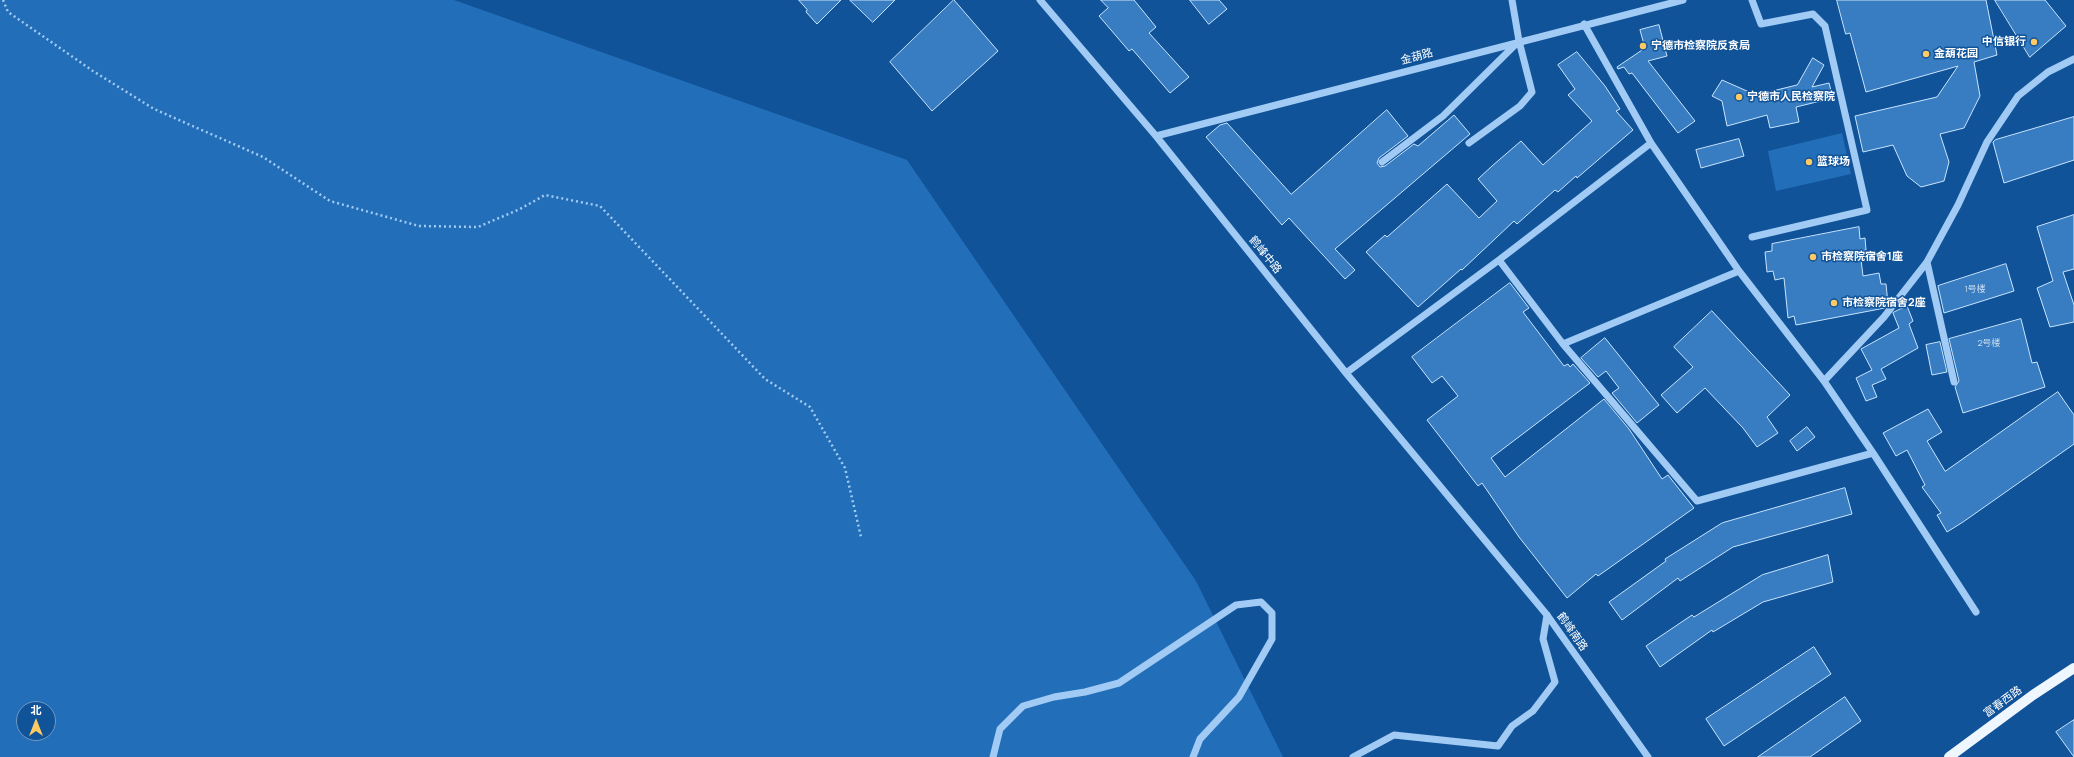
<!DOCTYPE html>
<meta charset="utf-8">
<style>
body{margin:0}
#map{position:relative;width:2074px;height:757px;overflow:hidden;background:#105399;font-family:Manrope,"Noto Sans SC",sans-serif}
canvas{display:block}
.north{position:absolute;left:16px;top:701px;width:40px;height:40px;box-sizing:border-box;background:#105399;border:1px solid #7098c2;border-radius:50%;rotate:0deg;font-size:11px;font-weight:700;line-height:16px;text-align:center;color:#fff}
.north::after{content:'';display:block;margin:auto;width:14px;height:18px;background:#ffca64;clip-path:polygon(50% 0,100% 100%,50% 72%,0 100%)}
</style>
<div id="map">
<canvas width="2074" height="757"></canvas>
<div class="north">北</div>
</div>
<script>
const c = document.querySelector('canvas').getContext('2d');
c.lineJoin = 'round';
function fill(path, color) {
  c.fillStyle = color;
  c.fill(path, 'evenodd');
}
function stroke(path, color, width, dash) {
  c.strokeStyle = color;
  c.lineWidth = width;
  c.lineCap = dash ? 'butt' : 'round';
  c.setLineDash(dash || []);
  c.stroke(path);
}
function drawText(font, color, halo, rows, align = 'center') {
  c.font = font + ' Manrope,"Noto Sans SC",sans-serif';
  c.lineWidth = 3;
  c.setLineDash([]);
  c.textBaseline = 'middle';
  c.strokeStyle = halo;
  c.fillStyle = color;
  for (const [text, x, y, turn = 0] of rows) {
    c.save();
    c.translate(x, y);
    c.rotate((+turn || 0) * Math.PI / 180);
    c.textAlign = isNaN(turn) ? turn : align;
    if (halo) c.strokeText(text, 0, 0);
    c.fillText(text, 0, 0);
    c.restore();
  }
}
fill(new Path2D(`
 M0 0H454L907 160 1196 581 1283 757H0ZM24 709H48V733H24Z
 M1842 133 1851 174 1776 191 1768 151Z`), '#226eb8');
const building = new Path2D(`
 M799 0H841L817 24 806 12 807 10Z
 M850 0H895L873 22Z
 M954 0 998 51 932 111 890 62Z
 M1101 0H1134L1156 27 1149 33 1189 77 1170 93 1132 49 1129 51 1099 16 1108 8Z
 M1190 0H1219L1227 9 1209 24Z
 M1837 0H1986L1997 55 1974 62 1980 96 1964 128 1940 134 1949 162 1944 181 1921 187 1907 176 1893 145 1863 152 1855 116 1937 97 1958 66 1866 92 1850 33 1846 34Z
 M1995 0H2045L2066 26 2030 57Z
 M1659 25 1667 56 1648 61 1695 121 1678 133 1632 73 1629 74 1624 67 1618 69 1617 67 1645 48 1640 30Z
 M1577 52 1605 86 1620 109 1616 111 1633 130 1577 178 1576 176 1558 192 1555 190 1517 224 1514 221 1462 270 1461 269 1418 307 1366 252 1385 235 1387 237 1447 184 1479 218 1497 201 1478 179 1492 166 1521 141 1543 165 1592 121 1568 95 1575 89 1558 65Z
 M1813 58 1824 65 1812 87 1829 83 1833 98 1796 107 1799 122 1770 128 1767 115 1727 126 1722 101 1712 96 1722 80 1756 95 1797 85Z
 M1387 110 1408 136 1379 158 1377 163 1380 167 1385 166 1414 144 1418 146 1454 115 1470 134 1335 249 1355 270 1345 279 1289 218 1282 225 1206 137 1220 125 1227 123 1291 194Z
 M2074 117V160L2004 183 1993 142 1995 140Z
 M1739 139 1744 156 1701 168 1696 150Z
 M2074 215V269L2063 272 2074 305V322L2050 327 2037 288 2053 281 2037 227Z
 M1859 227 1860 239 1865 238 1866 250 1860 251 1863 276 1879 273 1881 284H1886L1888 304 1885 308 1796 325 1794 316 1788 318 1784 278 1775 280 1773 271 1767 272 1765 252 1772 251V244Z
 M2006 264 2014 291 1944 313 1938 286Z
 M1510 283 1529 308 1523 312 1564 366 1568 364 1570 367 1573 364 1590 383 1491 458 1505 477 1604 399 1629 429 1662 479 1668 475 1694 508 1598 576 1596 574 1567 598 1519 537 1482 483 1478 486 1427 420 1458 396 1442 376 1432 383 1412 357Z
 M1907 306 1913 321 1909 324 1918 348 1881 369 1886 379 1872 385 1877 397 1866 401 1856 378 1872 370 1861 349 1899 328 1893 313Z
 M1712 311 1790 395 1767 417 1778 433 1757 447 1743 428 1705 388 1677 413 1661 395 1693 367 1674 347Z
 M2021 319 2032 363 2037 362 2045 387 1963 413 1955 387 1959 381 1949 339Z
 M1605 338 1659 405 1637 423 1612 393 1619 388 1606 371 1598 377 1581 358Z
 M1940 342 1947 372 1932 375 1926 345Z
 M2058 392 2074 415V444L1963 522 1947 532 1937 515 1941 513 1922 487 1925 485 1907 450 1896 456 1883 433 1928 409 1942 432 1927 441 1945 471Z
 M1807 427 1815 437 1797 451 1790 441Z
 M1845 488 1852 514 1733 547 1680 581 1678 578 1622 620 1609 602 1666 561 1665 559 1722 523Z
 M1828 555 1833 582 1763 602 1713 632 1712 630 1660 667 1646 646 1692 615 1694 617 1762 575Z
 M1814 647 1831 674 1724 746 1706 719Z
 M1845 697 1861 721 1810 757H1758Z
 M2074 720V757L2056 732Z`);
fill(building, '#387dc1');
stroke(building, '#c9e4fe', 1);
stroke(new Path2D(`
 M3 0 8 12 93 71 154 109 263 157 330 201 419 226 478 227 520 209 545 195 600 206 765 379 810 407 845 468 861 537`), '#a1cbf4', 2.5, [2, 3]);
stroke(new Path2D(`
 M1040 0 1156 136 1346 373 1547 615 1648 757
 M1512 0 1519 41
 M1584 24 1651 143 1739 271 1824 381 1873 453 1976 612
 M1156 136 1683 0
 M1382 162 1443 116 1519 41 1532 92 1520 106 1469 143
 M1752 237 1867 210 1825 26 1813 14 1761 24 1752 0
 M1499 260 1563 344 1739 271
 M1927 262 1954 382
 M1563 344 1697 501 1873 453
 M1346 373 1499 260 1651 143
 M1824 381 1884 317 1927 262 1958 205 1987 142 2018 96 2048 72 2074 59
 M993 757 1000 729 1023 706 1054 697 1085 692 1119 683 1236 605 1261 602 1272 613V639L1239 697 1200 739 1193 757
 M1353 757 1394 735 1498 746 1512 726 1533 711 1555 682 1543 639 1547 615`), '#a1cbf4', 7);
stroke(new Path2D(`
 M1949 757 2033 695 2074 668`), '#eef6ff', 10);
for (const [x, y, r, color] of [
 [2034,42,4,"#ffca64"],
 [1643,46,4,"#ffca64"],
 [1926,54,4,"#ffca64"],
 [1739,97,4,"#ffca64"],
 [1809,162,4,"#ffca64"],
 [1813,257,4,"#ffca64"],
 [1834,303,4,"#ffca64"]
]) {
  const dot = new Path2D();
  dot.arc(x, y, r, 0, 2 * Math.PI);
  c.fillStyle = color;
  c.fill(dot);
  stroke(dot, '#105399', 1.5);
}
drawText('9px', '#cddef0', null, [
 ["1号楼",1975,289],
 ["2号楼",1989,343]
]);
drawText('bold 11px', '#fff', '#105399', [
 ["中信银行",2026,42,"right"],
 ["宁德市检察院反贪局",1651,46],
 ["金葫花园",1934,54],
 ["宁德市人民检察院",1747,97],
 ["篮球场",1817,162],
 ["市检察院宿舍1座",1821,257],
 ["市检察院宿舍2座",1842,303]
], 'left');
drawText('11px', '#fff', '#105399', [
 ["金葫路",1417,57,-15],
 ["鹤峰中路",1265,255,51],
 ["鹤峰南路",1572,632,55],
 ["富春西路",2003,702,-36]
]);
</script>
